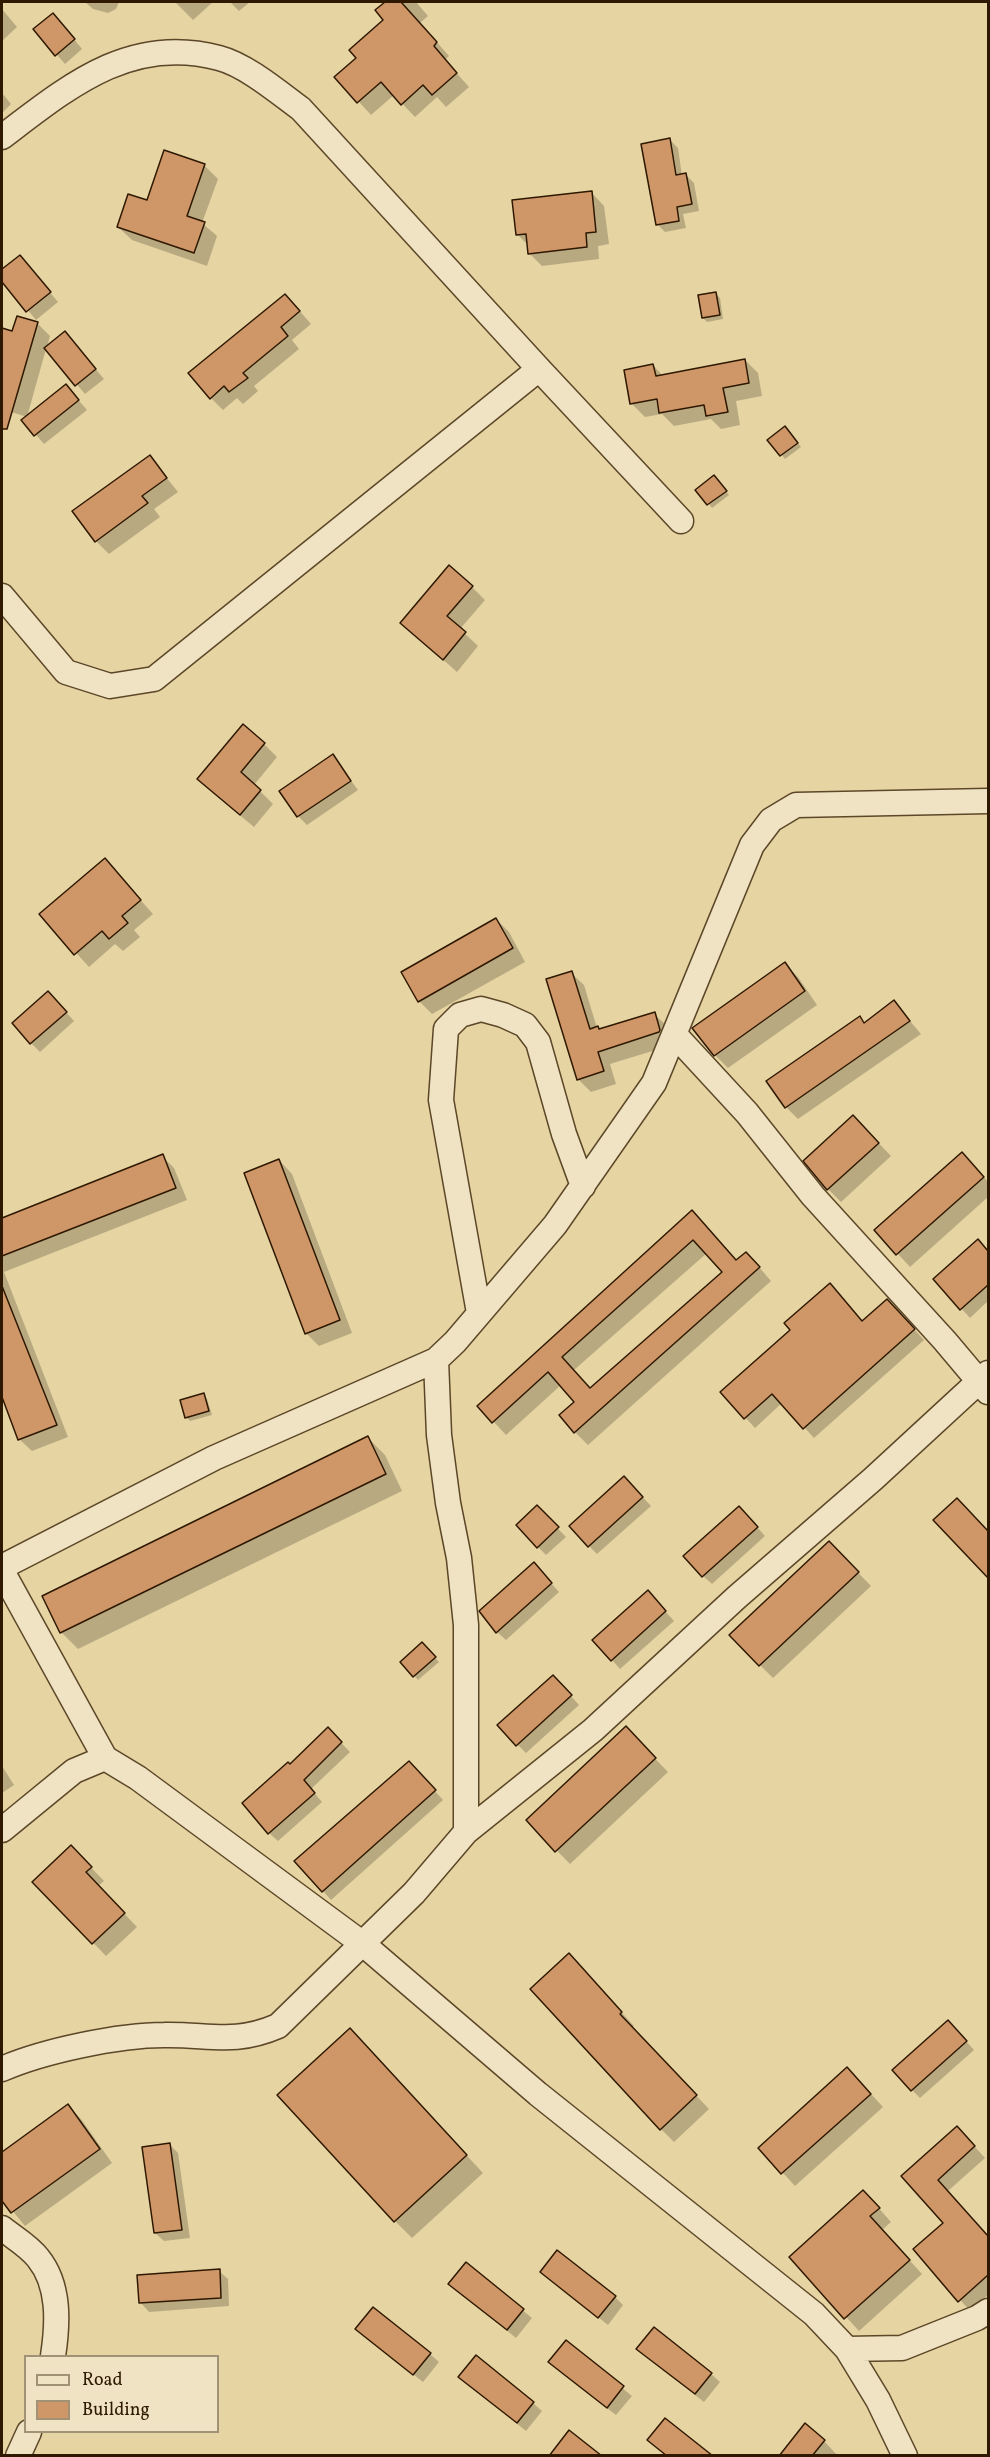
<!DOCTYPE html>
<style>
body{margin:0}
#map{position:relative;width:990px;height:2457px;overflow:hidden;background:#e6d4a2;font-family:Vollkorn,serif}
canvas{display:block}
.frame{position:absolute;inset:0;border:3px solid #2e1800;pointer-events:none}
.legend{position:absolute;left:24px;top:2355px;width:195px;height:78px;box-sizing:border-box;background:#efe3c3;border:2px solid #a29275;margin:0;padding:8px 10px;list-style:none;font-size:18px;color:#2e1800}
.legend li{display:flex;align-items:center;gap:12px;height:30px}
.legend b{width:30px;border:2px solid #a29275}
</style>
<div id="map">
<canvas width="990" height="2457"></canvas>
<div class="frame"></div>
<ul class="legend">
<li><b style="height:8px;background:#efe3c3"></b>Road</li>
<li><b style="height:16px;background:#cf9768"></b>Building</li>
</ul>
</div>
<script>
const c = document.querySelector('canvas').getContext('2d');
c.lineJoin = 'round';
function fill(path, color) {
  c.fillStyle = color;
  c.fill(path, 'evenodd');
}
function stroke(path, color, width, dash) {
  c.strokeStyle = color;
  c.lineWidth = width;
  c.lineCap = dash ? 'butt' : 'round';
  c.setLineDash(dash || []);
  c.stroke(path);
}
fill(new Path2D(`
 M85 2H119L116 9 108 13 93 9Z
 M175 2H213L193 20Z
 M230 2H250L239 11Z
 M387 2H416L428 16 420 23 449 56 445 60 469 87 446 107 437 97 415 117 394 95 371 115 336 77 358 58 385 20 377 11Z
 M2 9 17 27 2 41Z
 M61 23 82 49 65 64 35 30Z
 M2 93 11 104 2 113Z
 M670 140 678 148 682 176 686 175 694 183 699 211 683 214 686 228 665 232 657 224Z
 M165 152 205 166 218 179 202 223 217 236 207 266 132 240 118 227 148 202Z
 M591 192 604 206 609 244 598 246 599 259 542 266 529 253 528 245 517 234Z
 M20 257 58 302 36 320 2 279V271Z
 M716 294 720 298 723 319 707 322 703 318Z
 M297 308 311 324 292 340 299 349 254 386 258 391 243 404 237 398 223 410 211 398Z
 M37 323 50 336 47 347 65 333 104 379 85 394 46 349 27 417 2 409V330L13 333Z
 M745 360 758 373 762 396 736 401 740 425 721 429 711 419 674 426 662 414 645 417 632 404 653 365 663 376Z
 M66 386 87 410 44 444 23 420Z
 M789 432 801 447 785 459 770 440Z
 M150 457 178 492 154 509 160 517 109 554 96 541 74 511Z
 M718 481 729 495 712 508 698 490Z
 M472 587 485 600 460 629 478 646 457 672 402 623Z
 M264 744 277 757 254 785 273 804 254 827 212 792Z
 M333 756 358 790 307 825 298 816Z
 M105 860 153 914 134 930 140 937 123 951 115 944 89 967 41 914Z
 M496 919 509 932 525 962 432 1014 419 1001Z
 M785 964 798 977 817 1005 728 1068 715 1055Z
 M571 973 584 985 597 1028 600 1031 654 1014 667 1026 672 1045 610 1064 616 1084 591 1092 578 1079Z
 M57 1002 74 1021 40 1052 31 1043Z
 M894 1002 921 1034 798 1119 786 1107 768 1081 860 1018 865 1024Z
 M866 1130 891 1156 841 1202 828 1189Z
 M162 1156 174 1168 187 1200 4 1272 68 1437 32 1451 19 1439 2 1393V1219Z
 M279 1160 292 1174 352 1333 319 1346 306 1333Z
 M975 1167 988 1182V1197L910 1267 876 1230Z
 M705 1225 737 1261 759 1267 771 1281 588 1445 575 1432 576 1402 561 1385 506 1435 479 1406ZM707 1253 724 1272 591 1390 574 1370Z
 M978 1241 988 1252V1301L970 1318 935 1279Z
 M897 1311 924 1340 814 1438 782 1403 755 1428 722 1392 863 1322Z
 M203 1395 207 1399 212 1415 190 1421 186 1417Z
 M368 1438 385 1455 402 1491 78 1649 61 1632Z
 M633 1487 651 1506 597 1554 589 1546Z
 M957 1500 988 1533V1576L935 1520Z
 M537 1507 566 1537 546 1555 538 1547Z
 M748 1517 765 1536 712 1584 703 1576Z
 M842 1556 871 1586 773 1678 760 1665Z
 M542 1573 559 1592 506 1640 497 1632Z
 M656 1601 674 1621 620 1669 612 1660Z
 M422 1644 439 1662 418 1680 402 1662Z
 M561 1685 579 1705 526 1753 517 1744Z
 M328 1729 350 1752 311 1789 322 1802 278 1841 269 1833 290 1766Z
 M639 1742 668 1772 570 1864 528 1821Z
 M2 1766 14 1785 2 1793Z
 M417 1771 443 1800 331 1900 323 1891Z
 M71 1847 104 1881 98 1886 137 1927 106 1956 34 1882Z
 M582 1969 634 2026 632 2028 709 2109 674 2142 661 2129Z
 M956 2030 974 2050 920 2098 912 2090Z
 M367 2048 483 2173 412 2238 395 2221Z
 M860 2082 883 2107 795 2186 760 2148Z
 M68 2106 81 2119 112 2163 25 2226 2 2198V2154Z
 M967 2138 985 2158 948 2191 988 2237V2295L970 2311 915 2249 945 2223 903 2176Z
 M170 2145 178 2153 190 2238 164 2241 155 2233Z
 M876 2205 891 2222 882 2230 922 2274 859 2331 791 2257Z
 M466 2264 532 2318 516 2338 450 2284Z
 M219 2271 228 2279 229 2306 149 2312 141 2303Z
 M542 2272 615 2297 623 2305 608 2325Z
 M366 2337 430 2354 439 2362 423 2382Z
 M566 2342 632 2396 616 2415 559 2371Z
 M647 2357 711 2374 720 2382 704 2402Z
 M460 2377 533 2403 542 2411 526 2431Z
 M806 2425 824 2441 838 2456H781Z`), '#0003');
const building = new Path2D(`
 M385 2H401L437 42 434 46 457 73 432 95 423 85 401 105 381 82 357 103 334 77 356 58 349 50 383 20 375 10Z
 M53 13 75 39 55 56 33 29Z
 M670 138 676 175 686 173 692 204 677 207 679 221 656 225 641 144Z
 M164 150 205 164 187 216 205 222 194 253 117 227 128 194 147 200Z
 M592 191 596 232 586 233 587 247 528 254 526 234 516 235 512 200Z
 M20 255 51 292 26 312 2 282V269Z
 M716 292 720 315 702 318 698 295Z
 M285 294 300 311 281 327 288 336 243 373 248 378 229 392 224 386 210 399 188 373Z
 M17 316 38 322 7 429H2V328L12 331Z
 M65 331 96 369 75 386 44 348Z
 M745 359 749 383 723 388 728 412 706 416 704 405 659 413 657 399 630 404 624 370 653 364 656 376Z
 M66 384 79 400 34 436 21 420Z
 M785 426 798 443 780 456 767 440Z
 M150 455 167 478 142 496 148 503 95 542 72 511Z
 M714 475 727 491 707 505 695 490Z
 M449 565 473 586 447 616 466 632 443 660 400 623Z
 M243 724 265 743 241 772 261 790 240 815 197 779Z
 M333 754 351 781 297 817 279 791Z
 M105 858 141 900 122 916 128 923 109 939 102 931 74 955 39 914Z
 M496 918 513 948 418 1002 401 972Z
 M785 962 805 991 714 1056 692 1028Z
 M572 971 590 1029 598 1026 599 1029 655 1012 660 1030 659 1032 598 1052 604 1071 577 1080 546 979Z
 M48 991 67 1012 30 1044 12 1023Z
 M894 1000 910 1021 785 1108 766 1081 860 1016 864 1023Z
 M853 1115 879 1143 827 1190 803 1161Z
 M962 1152 984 1177 896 1255 874 1230Z
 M163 1154 176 1188 2 1256V1218Z
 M279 1159 340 1320 305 1334 244 1173Z
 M692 1210 736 1260 746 1252 760 1267 574 1433 559 1415 574 1402 548 1372 492 1423 477 1406ZM693 1240 722 1272 590 1388 562 1357Z
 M978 1239 988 1251V1285L960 1310 933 1279Z
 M830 1283 862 1321 887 1299 915 1329 803 1429 772 1394 744 1419 720 1392 790 1330 784 1323Z
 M2 1286 57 1425 18 1440 2 1397Z
 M204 1393 209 1411 185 1418 180 1400Z
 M368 1436 386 1474 60 1633 42 1596Z
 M624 1476 643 1497 588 1547 569 1526Z
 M957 1498 988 1531V1578L933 1520Z
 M537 1505 559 1527 537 1548 516 1525Z
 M739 1506 758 1527 702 1577 683 1556Z
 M829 1541 859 1572 759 1666 729 1635Z
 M534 1562 552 1583 496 1633 479 1611Z
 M648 1590 666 1611 611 1661 592 1640Z
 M422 1642 436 1657 413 1677 400 1662Z
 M553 1675 572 1695 516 1746 497 1725Z
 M626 1726 656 1758 555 1852 526 1820Z
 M328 1727 342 1742 304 1780 315 1793 268 1834 242 1803 288 1762 290 1764Z
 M409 1761 436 1790 322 1892 294 1861Z
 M71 1845 92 1867 86 1872 125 1913 92 1944 32 1882Z
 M569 1953 622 2012 620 2014 697 2095 660 2130 530 1989Z
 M948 2020 967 2041 911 2091 892 2070Z
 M350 2028 467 2155 394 2222 277 2095Z
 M847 2067 871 2094 781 2174 758 2148Z
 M68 2104 100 2149 11 2213 2 2201V2152Z
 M957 2126 975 2146 938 2180 988 2236V2275L958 2302 913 2249 943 2223 901 2176Z
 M170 2143 182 2230 154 2233 142 2147Z
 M863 2190 880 2208 870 2216 910 2260 844 2319 789 2257Z
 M557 2250 616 2296 598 2318 540 2272Z
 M466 2262 524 2309 507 2330 448 2284Z
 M220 2269 221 2298 139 2303 137 2275Z
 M373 2307 431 2353 413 2375 355 2329Z
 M654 2327 712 2373 695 2394 636 2349Z
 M566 2340 624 2386 607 2408 548 2362Z
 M476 2355 534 2402 517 2423 458 2377Z
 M665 2418 713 2456H667L647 2440Z
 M805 2423 825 2440 812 2456H779Z
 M569 2430 602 2456H549Z`);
fill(building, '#cf9768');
stroke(building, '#2e1800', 1.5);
const minor = new Path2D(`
 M2 137C68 87 130 34 219 58 246 65 278 92 301 109L539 369 681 521
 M2 596 66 672 110 686 154 679 539 369
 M675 1035 747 1113 813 1196 945 1341 988 1392
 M479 1313 441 1100 446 1029 460 1015 481 1009 503 1015 525 1025 538 1042 564 1134 583 1186
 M2 1567 214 1458 436 1360
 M2 1571 105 1758
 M2 1830 74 1771 105 1758 138 1778 363 1944 538 2094 814 2314 847 2349 878 2400 905 2456
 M466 1832V1625L459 1558 448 1503 439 1435 436 1360 455 1342 555 1225 654 1083 752 845 771 820 796 805 988 801
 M2 2069C43 2051 119 2035 164 2035 209 2034 234 2045 278 2026L414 1893 466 1832 593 1730 737 1597 873 1479 988 1373
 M2 2228C13 2237 29 2246 38 2258 60 2285 58 2323 53 2356
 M847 2349 902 2348 977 2318 988 2311
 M18 2456 29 2432`);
stroke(minor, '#5c4728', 27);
stroke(minor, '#efe3c3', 24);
</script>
